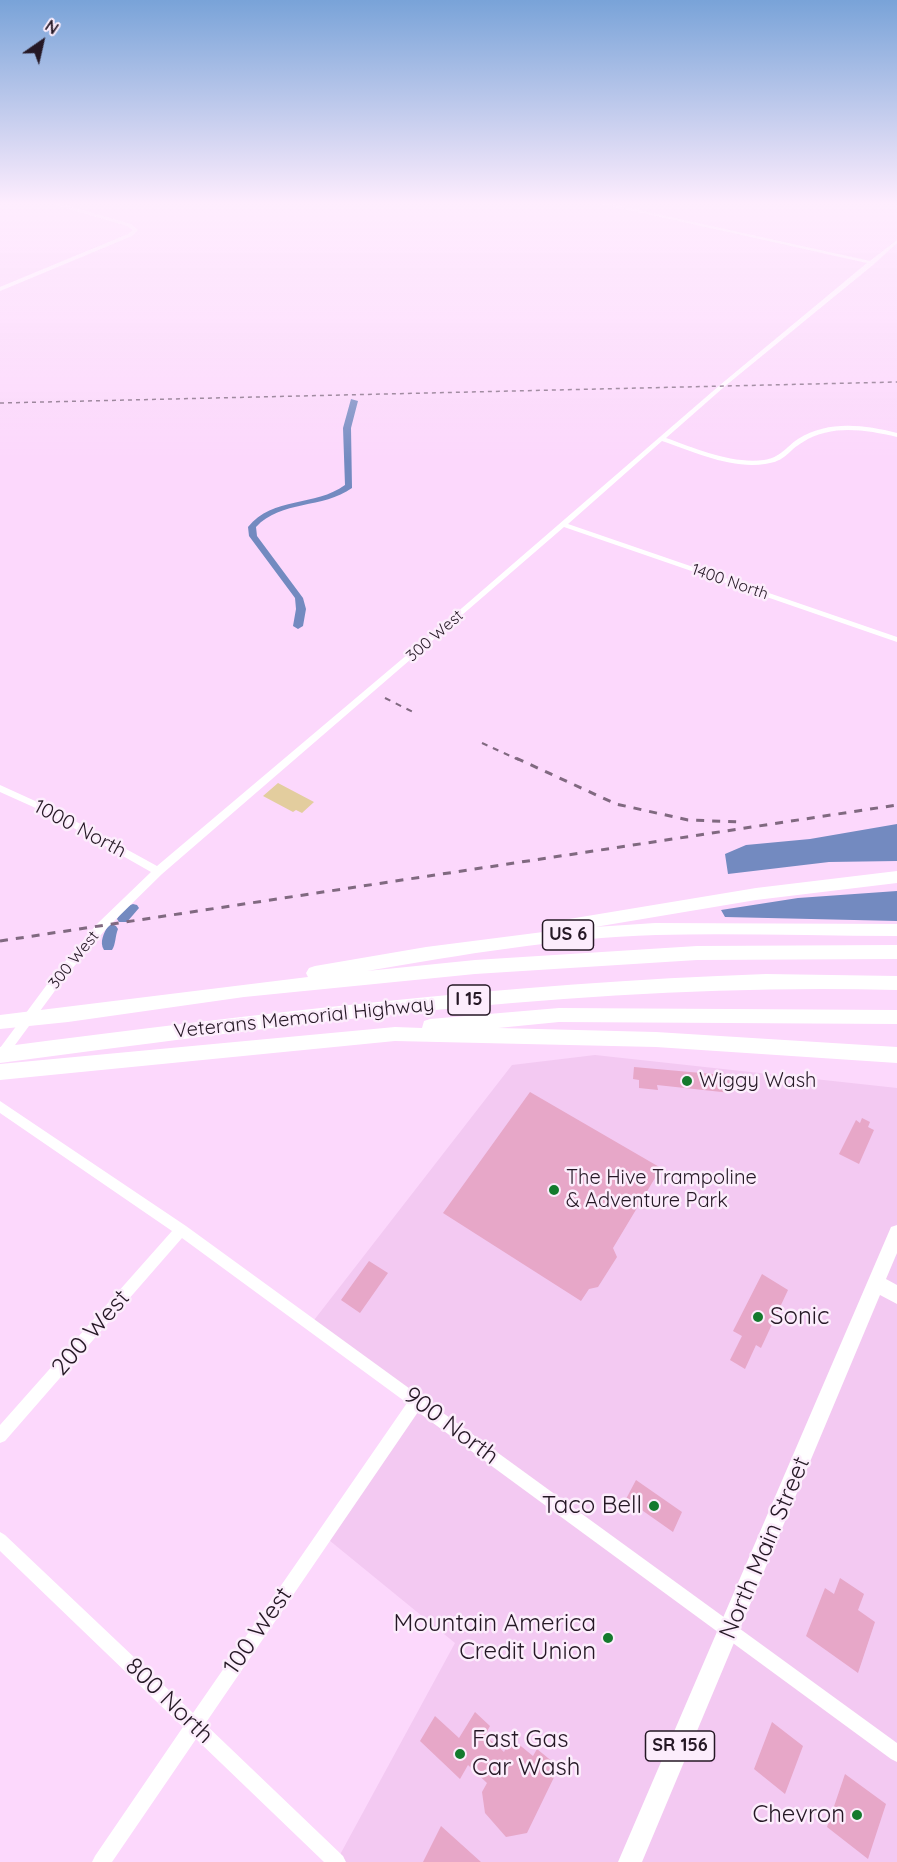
<!DOCTYPE html>
<style>
body{margin:0}
#map{position:relative;width:897px;height:1862px;overflow:hidden;background:#fcd8fc;font-family:Quicksand,sans-serif}
canvas{display:block}
.north{position:absolute;left:12px;top:12px;width:60px;height:60px;-webkit-text-stroke:4px #fcedfc;paint-order:stroke;rotate:34deg;font-size:16px;font-weight:700;line-height:24px;text-align:center;color:#251825}
.north::after{content:'';display:block;margin:auto;width:21px;height:27px;background:#251825;clip-path:polygon(50% 0,100% 100%,50% 72%,0 100%)}
</style>
<div id="map">
<canvas width="897" height="1862"></canvas>
<div class="north">N</div>
</div>
<script>
const c = document.querySelector('canvas').getContext('2d');
c.lineJoin = 'round';
function fill(path, color) {
  c.fillStyle = color;
  c.fill(path, 'evenodd');
}
function stroke(path, color, width, dash) {
  c.strokeStyle = color;
  c.lineWidth = width;
  c.lineCap = dash ? 'butt' : 'round';
  c.setLineDash(dash || []);
  c.stroke(path);
}
function drawText(font, color, halo, rows, align = 'center') {
  c.font = font + ' Quicksand,sans-serif';
  c.lineWidth = 5;
  c.setLineDash([]);
  c.textBaseline = 'middle';
  c.strokeStyle = halo;
  c.fillStyle = color;
  for (const [text, x, y, turn = 0] of rows) {
    c.save();
    c.translate(x, y);
    c.rotate((+turn || 0) * Math.PI / 180);
    c.textAlign = isNaN(turn) ? turn : align;
    if (halo) c.strokeText(text, 0, 0);
    c.fillText(text, 0, 0);
    c.restore();
  }
}
fill(new Path2D(`
 M595 1055 897 1088V1862H336L455 1643 324 1536 417 1401 311 1324 512 1065Z`), '#f3c9f2');
fill(new Path2D(`
 M278 783 314 802 302 813 296 810 293 812 263 796Z`), '#e3cd9e');
fill(new Path2D(`
 M897 824V861L829 862 728 874 725 854 746 845 810 839Z
 M897 891V921L725 917 721 910 798 898Z`), '#738ac0');
fill(new Path2D(`
 M351 399 358 401 351 428 352 488C323 509 281 500 256 527L257 536 303 598 306 609 303 626 298 629 293 626 296 609 295 598 249 536 248 527C273 496 315 507 345 485L343 428Z
 M133 904 137 905 139 908 127 922H119L117 919C120 913 126 906 133 904Z
 M112 924 116 926 118 929C115 936 116 944 112 950H104C99 942 104 933 108 926Z`), '#738ac0');
fill(new Path2D(`
 M634 1067 735 1076V1088L731 1087V1093L657 1085 658 1090 639 1088V1080L633 1079Z
 M530 1092 661 1168 613 1248 617 1257 598 1287 589 1289 581 1301 443 1213Z
 M862 1118 870 1122 868 1127 874 1130 859 1164 839 1154 856 1120 860 1123Z
 M369 1261 388 1273 360 1313 341 1300Z
 M762 1274 788 1290 761 1348 756 1345 745 1369 730 1360 742 1336 733 1331Z
 M636 1480 682 1512 673 1532 626 1499Z
 M840 1578 864 1594 858 1610 875 1622 858 1673 806 1636 825 1588 834 1594Z
 M475 1712 490 1726 485 1735 504 1752 511 1738 533 1756 537 1749 559 1767 527 1833 506 1837 485 1813 482 1792 487 1783 468 1765 460 1779 420 1741 435 1716 459 1738Z
 M772 1722 803 1746 785 1794 754 1769Z
 M845 1774 886 1804 868 1859 827 1827Z
 M441 1826 481 1862H423Z`), '#e7a7c8');
fill(new Path2D(`
 M43 201H50L131 224 138 230 132 236 0 291V287L128 234 133 230 127 226Z
 M589 201H598L870 261 897 240V243L874 264 724 387 666 438C697 449 731 464 764 460 780 458 786 447 798 439 829 420 864 425 897 433V437C866 430 832 424 803 442 787 451 787 461 765 464 731 469 694 452 662 441L568 524 897 637V642L564 527 162 874 106 929 65 977 4 1060 0 1062V1048L57 971 98 923 151 872 49 814 0 792V785L55 810 157 866 440 627 720 385 867 263Z
 M0 1101 186 1226 897 1743V1762L891 1759 418 1412 205 1724 343 1856 346 1862H324L196 1739 112 1862H92L95 1856 183 1727 0 1551V1532L5 1535 193 1713 407 1403 182 1238 5 1441 0 1443V1425L172 1231 0 1113Z`), '#fff');
fill(new Path2D(`
 M897 1225V1253L886 1279 897 1285V1304L880 1295 642 1862H618L891 1227Z`), '#fff');
fill(new Path2D(`
 M897 871V883L756 900 595 927 655 923 897 924V936C817 936 736 933 656 935 559 938 461 955 367 971L475 960 697 946 897 945V959L697 960 475 974 244 997 68 1022 0 1029V1015L308 977 306 973 309 968 315 966 426 947 551 931 549 927 551 922 557 921 756 888Z
 M766 974 897 976V990C596 982 298 1024 0 1063V1047C255 1014 509 983 766 974Z
 M559 1008 897 1010V1024L559 1022 498 1028 656 1032 897 1047V1063L656 1047 395 1041 0 1080V1064L395 1027 422 1028 424 1021 430 1019Z`), '#fff');
stroke(new Path2D(`
 M0 403 897 382`), '#806980', 1.5, [4, 4]);
stroke(new Path2D(`
 M385 698 415 713
 M482 743 519 760`), '#806980', 2, [6, 6]);
stroke(new Path2D(`
 M516 758 616 804 688 820 743 822
 M0 941 897 805`), '#806980', 3, [8, 8]);
const sky = c.createLinearGradient(0, 0, 0, 462);
sky.addColorStop(0, '#79a3d8');
sky.addColorStop(0.44, '#feedfe');
sky.addColorStop(1, '#feedfe00');
c.fillStyle = sky;
c.fillRect(0, 0, 897, 462);
for (const [x, y, r, color] of [
 [687,1081,6,"#147a2d"],
 [554,1190,6,"#147a2d"],
 [758,1317,6,"#147a2d"],
 [654,1506,6,"#147a2d"],
 [608,1638,6,"#147a2d"],
 [460,1754,6,"#147a2d"],
 [857,1815,6,"#147a2d"]
]) {
  const dot = new Path2D();
  dot.arc(x, y, r, 0, 2 * Math.PI);
  c.fillStyle = color;
  c.fill(dot);
  stroke(dot, '#fcedfc', 2);
}
drawText('16px', '#251825', '#fcedfc', [
 ["1400 North",730,582,19],
 ["300 West",435,636,-41],
 ["300 West",74,960,-51]
]);
for (const [x, y, w] of [
 [568,935,51],
 [469,1000,42],
 [680,1746,69]
]) {
  const box = new Path2D();
  box.roundRect(x - w / 2, y - 15, w, 30, 4.5);
  c.fillStyle = '#fcedfc';
  c.fill(box);
  stroke(box, '#251825', 1.5);
}
drawText('bold 18px', '#251825', null, [
 ["US 6",568,935],
 ["I 15",469,1000],
 ["SR 156",680,1746]
]);
drawText('20px', '#251825', '#fcedfc', [
 ["1000 North",80,829,28],
 ["Veterans Memorial Highway",304,1018,-6]
]);
drawText('20px', '#251825', '#fcedfc', [
 ["Wiggy Wash",699,1081],
 ["The Hive Trampoline",566,1178],
 ["& Adventure Park",566,1201]
], 'left');
drawText('24px', '#251825', '#fcedfc', [
 ["Sonic",770,1317,"left"],
 ["Taco Bell",642,1506],
 ["Mountain America",596,1624],
 ["Credit Union",596,1652],
 ["Fast Gas",472,1740,"left"],
 ["Car Wash",472,1768,"left"],
 ["Chevron",845,1815]
], 'right');
drawText('24px', '#251825', '#fcedfc', [
 ["200 West",91,1333,-49],
 ["900 North",451,1426,37],
 ["North Main Street",765,1548,-67],
 ["100 West",258,1631,-55],
 ["800 North",169,1701,44]
]);
</script>
